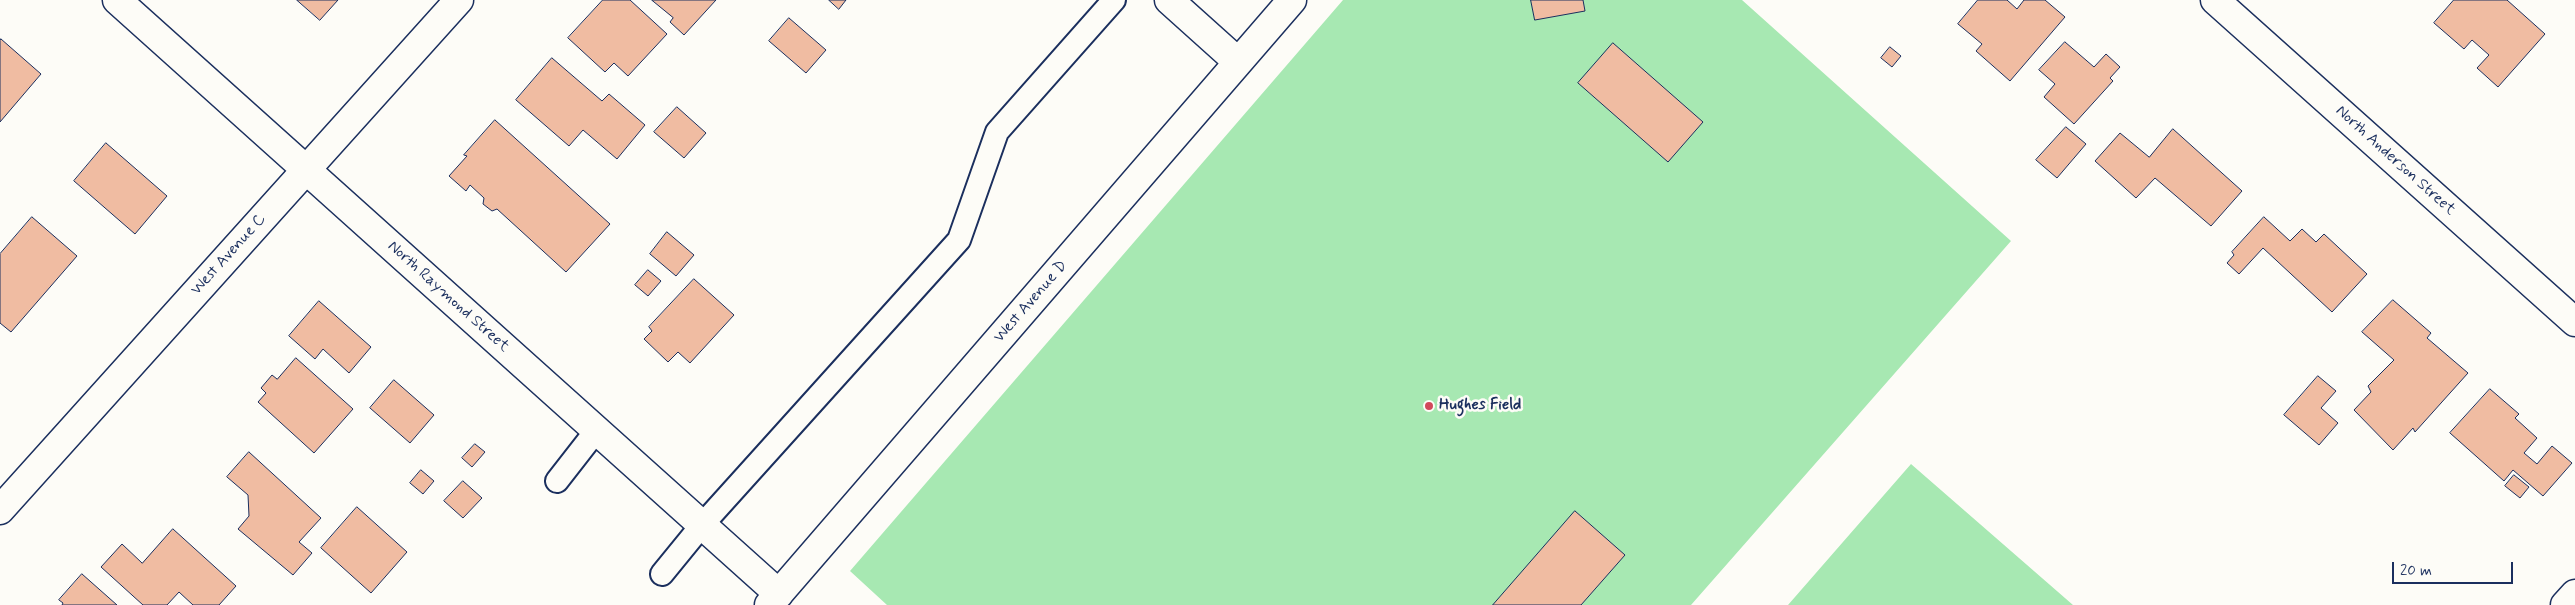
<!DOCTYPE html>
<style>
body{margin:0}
#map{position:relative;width:2575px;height:605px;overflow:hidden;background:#fdfcf7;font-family:Mynerve,sans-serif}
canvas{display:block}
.scale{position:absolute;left:2392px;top:562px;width:121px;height:22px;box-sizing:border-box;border:2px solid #1b2f5e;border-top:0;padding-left:6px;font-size:15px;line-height:18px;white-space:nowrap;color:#1b2f5e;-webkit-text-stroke:4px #fdfcf7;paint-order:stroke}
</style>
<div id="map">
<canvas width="2575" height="605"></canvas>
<div class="scale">20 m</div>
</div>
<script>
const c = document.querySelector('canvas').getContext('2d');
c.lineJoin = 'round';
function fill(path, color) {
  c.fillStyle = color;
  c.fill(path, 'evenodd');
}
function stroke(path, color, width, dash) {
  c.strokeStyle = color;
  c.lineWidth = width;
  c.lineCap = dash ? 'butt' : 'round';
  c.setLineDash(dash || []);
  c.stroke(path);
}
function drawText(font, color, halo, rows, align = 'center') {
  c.font = font + ' Mynerve,sans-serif';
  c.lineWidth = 5;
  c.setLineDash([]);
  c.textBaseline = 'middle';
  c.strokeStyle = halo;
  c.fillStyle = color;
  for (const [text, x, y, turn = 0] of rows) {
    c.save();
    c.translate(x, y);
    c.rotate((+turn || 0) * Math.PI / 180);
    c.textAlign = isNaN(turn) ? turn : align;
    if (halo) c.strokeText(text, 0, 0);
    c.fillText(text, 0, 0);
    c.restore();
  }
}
fill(new Path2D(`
 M1343 0H1742L2011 241 1691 605H887L850 571Z
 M1911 464 2073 605H1788Z`), '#a7e8b2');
const building = new Path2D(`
 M297 0H338L320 20Z
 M603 0H630L667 34 628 76 614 63 605 72 568 38Z
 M652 0H716L684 35 670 22 673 18Z
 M829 0H846L839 9Z
 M1531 0H1583L1585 11 1535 20Z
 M1978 0H2007L2017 9 2024 0H2045L2065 17 2010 81 1976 51 1982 44 1958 24Z
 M2454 0H2507L2545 34 2498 87 2477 68 2489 55 2472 40 2464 49 2434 23Z
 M789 18 826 50 806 73 769 41Z
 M1 39 41 74 0 122V41Z
 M2065 42 2094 67 2106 54 2120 67 2110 78 2113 81 2074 124 2044 97 2055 84 2039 70Z
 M1613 43 1703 122 1668 162 1578 83Z
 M1890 47 1901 56 1892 67 1881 58Z
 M552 58 602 101 609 94 645 125 617 159 583 130 569 146 516 100Z
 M677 107 706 133 684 158 654 132Z
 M495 120 610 224 566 272 497 209 492 211 483 204 484 198 470 185 466 191 449 176 467 156 464 155Z
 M2066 127 2086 144 2057 178 2036 160Z
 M2173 129 2242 191 2211 226 2155 178 2136 198 2095 161 2120 133 2149 157Z
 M106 143 167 196 135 234 74 181Z
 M32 217 77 256 11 332 0 323V254Z
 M2264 217 2290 241 2302 229 2316 242 2324 234 2367 274 2332 312 2263 248 2239 274 2227 263 2234 255 2232 252Z
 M667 232 694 255 676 276 650 254Z
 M648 270 661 281 648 296 635 285Z
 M694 279 734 315 690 363 678 352 668 362 644 339 652 331 649 327Z
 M2393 300 2431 333 2427 338 2468 373 2415 432 2413 428 2393 450 2354 410 2371 392 2368 386 2394 360 2362 332Z
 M319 301 371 347 349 373 323 349 315 359 289 336Z
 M296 358 353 409 314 453 258 402 266 393 261 388 272 375 277 379Z
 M2318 376 2336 391 2321 408 2338 423 2319 445 2284 415Z
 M394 380 434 415 410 443 370 408Z
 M2490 389 2519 414 2515 418 2537 438 2524 453 2537 464 2552 446 2572 463 2543 496 2513 470 2504 481 2450 433Z
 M475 444 485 452 472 467 462 458Z
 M249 452 321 518 299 542 312 553 293 575 238 529 249 516 248 495 227 477Z
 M421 470 434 481 423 494 410 483Z
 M2514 475 2529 487 2520 498 2505 486Z
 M463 481 482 498 463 518 444 501Z
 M357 507 407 552 371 593 321 548Z
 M1575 511 1625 555 1581 605H1493Z
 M173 529 236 586 219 605H193L179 592 167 605H143L101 567 122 544 142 563Z
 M82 574 117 605H62L63 603 59 600Z`);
fill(building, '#f0bca2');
stroke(building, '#1b2f5e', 1);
const service = new Path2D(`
 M557 481 596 431
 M662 574 702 525 959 240 997 132 1114 0`);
const minor = new Path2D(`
 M117 0 779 594
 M1169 0 1238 62
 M2215 0 2575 322
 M0 510 459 0
 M769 605 1292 0
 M2565 605 2575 594`);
stroke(service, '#1b2f5e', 26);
stroke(minor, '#1b2f5e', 31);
stroke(service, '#fdfcf7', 22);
stroke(minor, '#fdfcf7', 28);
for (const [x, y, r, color] of [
 [1429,406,5,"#d1495b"]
]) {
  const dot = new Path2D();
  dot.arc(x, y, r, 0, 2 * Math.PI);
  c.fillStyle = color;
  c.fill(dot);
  stroke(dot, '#fdfcf7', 2);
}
drawText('16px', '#1b2f5e', '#fdfcf7', [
 ["North Anderson Street",2395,161,42],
 ["West Avenue C",229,255,-48],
 ["North Raymond Street",448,297,42],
 ["West Avenue D",1031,302,-49]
]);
drawText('bold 16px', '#1b2f5e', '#fdfcf7', [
 ["Hughes Field",1439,406]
], 'left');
</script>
